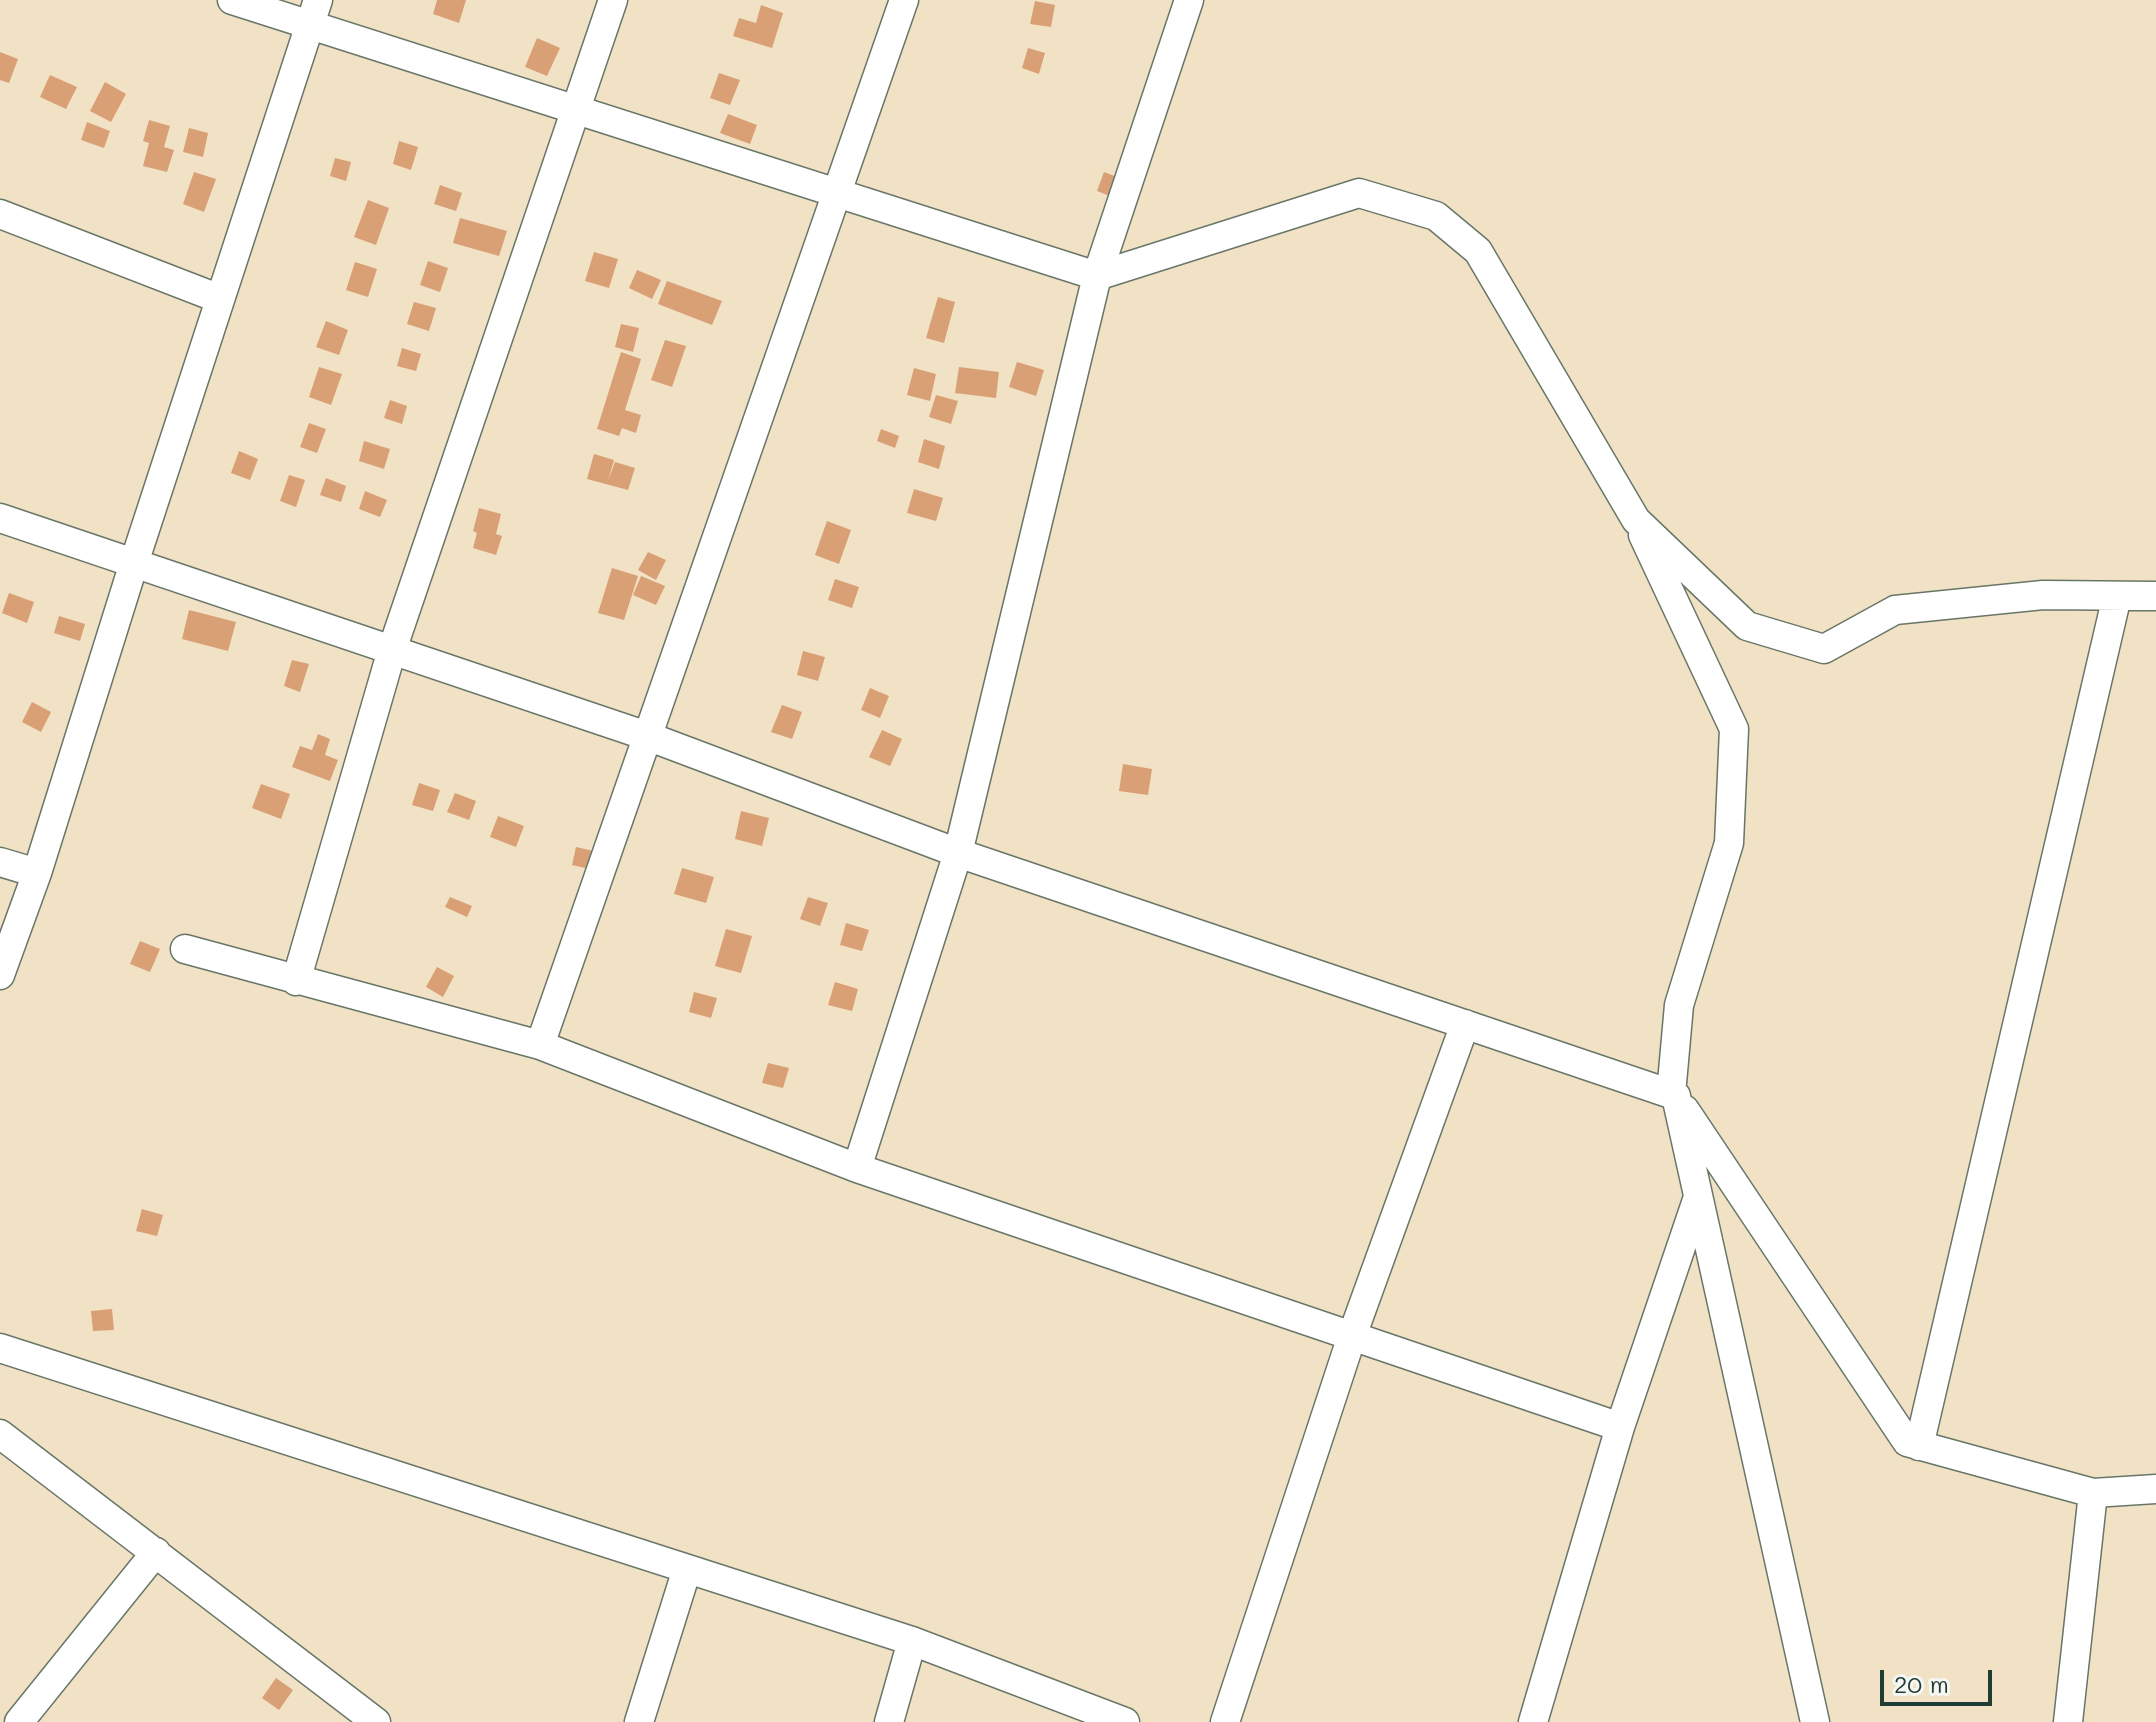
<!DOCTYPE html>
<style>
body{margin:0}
#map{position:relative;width:2156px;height:1722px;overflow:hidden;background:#f1e1c5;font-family:Mali,sans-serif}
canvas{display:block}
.scale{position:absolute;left:1880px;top:1670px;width:112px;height:36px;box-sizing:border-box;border:4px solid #1f3d34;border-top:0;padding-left:10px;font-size:24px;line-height:28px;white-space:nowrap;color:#1f3d34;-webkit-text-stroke:6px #f6f6f2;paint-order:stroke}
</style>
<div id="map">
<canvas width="2156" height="1722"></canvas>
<div class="scale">20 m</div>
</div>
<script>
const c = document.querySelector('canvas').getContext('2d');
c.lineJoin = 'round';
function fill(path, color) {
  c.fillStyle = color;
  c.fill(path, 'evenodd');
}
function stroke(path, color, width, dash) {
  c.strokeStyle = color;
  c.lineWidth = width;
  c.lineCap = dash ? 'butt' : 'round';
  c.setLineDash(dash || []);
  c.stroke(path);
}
fill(new Path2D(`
 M437 0H466L459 23 433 14Z
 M1035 1 1055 5 1051 27 1030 24Z
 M761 5 783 13 772 48 733 36 739 18 756 23Z
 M537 38 560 48 547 76 525 67Z
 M1028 48 1045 53 1039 74 1022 68Z
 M0 52 18 59 9 83 0 80Z
 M719 73 740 80 730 105 710 98Z
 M50 75 77 87 66 109 40 97Z
 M105 82 126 94 111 122 90 111Z
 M728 114 757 125 750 144 720 133Z
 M149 120 170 126 164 147 174 150 167 172 143 166 149 143 143 141Z
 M87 122 110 131 104 148 81 140Z
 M189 128 208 133 203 157 183 152Z
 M399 141 418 147 411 170 393 164Z
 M335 158 351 162 346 181 330 176Z
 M194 172 216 179 204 212 183 204Z
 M1104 172 1128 181 1120 200 1097 191Z
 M440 185 462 193 456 211 434 204Z
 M368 200 389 208 376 245 354 237Z
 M460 218 507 231 499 256 453 243Z
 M594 252 618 259 609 288 585 281Z
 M428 261 448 268 440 292 420 285Z
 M355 262 377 269 368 297 346 290Z
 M637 270 661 280 652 299 629 288Z
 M667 281 722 301 712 325 658 304Z
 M938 297 955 302 944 343 926 338Z
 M414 302 436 308 429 331 407 324Z
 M326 321 348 330 339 355 316 347Z
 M621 324 639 328 633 352 615 347Z
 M665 340 686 346 672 387 651 380Z
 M402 348 421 354 416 371 397 366Z
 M621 352 641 359 625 410 641 415 636 433 622 428 619 436 597 429Z
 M1017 362 1044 370 1036 396 1009 387Z
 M319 367 342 374 331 405 309 397Z
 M959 367 999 372 996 398 955 393Z
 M914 368 936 374 930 401 907 395Z
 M936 395 958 401 951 424 929 417Z
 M390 400 407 406 402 424 384 418Z
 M309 423 326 429 317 453 300 447Z
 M881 429 899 436 895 448 877 441Z
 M924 439 945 446 939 469 918 462Z
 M364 441 390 449 384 469 359 461Z
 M239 451 258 459 250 480 231 473Z
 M594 454 614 460 608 481 615 462 635 468 628 490 587 479Z
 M289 475 305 480 296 507 280 501Z
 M326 478 346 486 341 502 320 495Z
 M914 489 943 498 936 521 907 513Z
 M365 491 387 500 380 517 359 509Z
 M479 508 501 514 496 534 502 536 496 555 473 548 477 533 473 531Z
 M827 521 851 530 839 564 815 555Z
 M648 552 666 560 656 580 638 570Z
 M612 568 638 576 624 620 598 613Z
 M641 576 665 586 656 605 633 595Z
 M835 579 859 587 852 608 828 600Z
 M9 593 34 602 27 623 2 613Z
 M189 610 236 622 228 651 182 639Z
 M59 616 85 624 80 641 54 633Z
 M803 651 825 657 818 681 797 675Z
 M292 660 309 664 300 692 284 686Z
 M870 688 889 696 880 718 861 710Z
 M32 702 51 712 41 732 22 722Z
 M782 705 802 712 792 739 771 732Z
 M882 730 902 739 890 766 869 757Z
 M318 734 330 739 325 755 338 760 330 781 292 767 300 746 312 750Z
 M1123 764 1152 769 1148 795 1119 791Z
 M419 783 440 790 433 811 412 805Z
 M261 784 290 794 281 819 252 808Z
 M455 793 476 801 469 820 447 812Z
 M741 811 769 818 762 846 735 839Z
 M498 816 524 826 516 847 490 837Z
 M576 847 598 852 594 870 572 865Z
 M682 868 714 877 706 903 674 894Z
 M450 897 472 906 467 917 445 907Z
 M808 897 828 903 820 926 800 919Z
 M846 923 869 930 862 951 840 945Z
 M726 929 752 936 741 973 715 966Z
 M140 941 160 949 150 972 130 964Z
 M437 967 454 976 443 997 426 987Z
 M835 982 858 989 852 1011 828 1005Z
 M694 992 717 998 711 1018 689 1012Z
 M768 1063 789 1068 783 1088 762 1083Z
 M142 1209 163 1215 157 1236 136 1231Z
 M112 1309 114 1330 93 1331 91 1311Z
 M276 1678 293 1690 279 1710 262 1698Z`), '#d9a075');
const street = new Path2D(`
 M232 0 1097 276 1359 193 1436 216 1478 251 1636 520 1747 626 1824 649 1895 610 2043 595 2156 596
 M0 214 220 299
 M0 518 647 736 958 853 1671 1094
 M1643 535 1734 729 1729 843 1679 1005 1671 1094 1676 1096 1815 1722
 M0 862 37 873
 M185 949 540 1045 857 1168 1620 1427
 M0 975 37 873 134 563 318 0
 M296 981 392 650 613 0
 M540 1045 904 0
 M1685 1110 1907 1442 2093 1493 2156 1489
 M857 1168 958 853 1097 276 1189 0
 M0 1348 912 1641 1125 1722
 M0 1434 376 1722
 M1919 1446 2117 596
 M19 1722 156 1552
 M639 1722 687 1569
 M889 1722 912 1641
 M1225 1722 1352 1336 1465 1024
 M1533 1722 1620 1427 1698 1197
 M2068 1722 2093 1493`);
stroke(street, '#687667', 31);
stroke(street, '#fff', 28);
</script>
